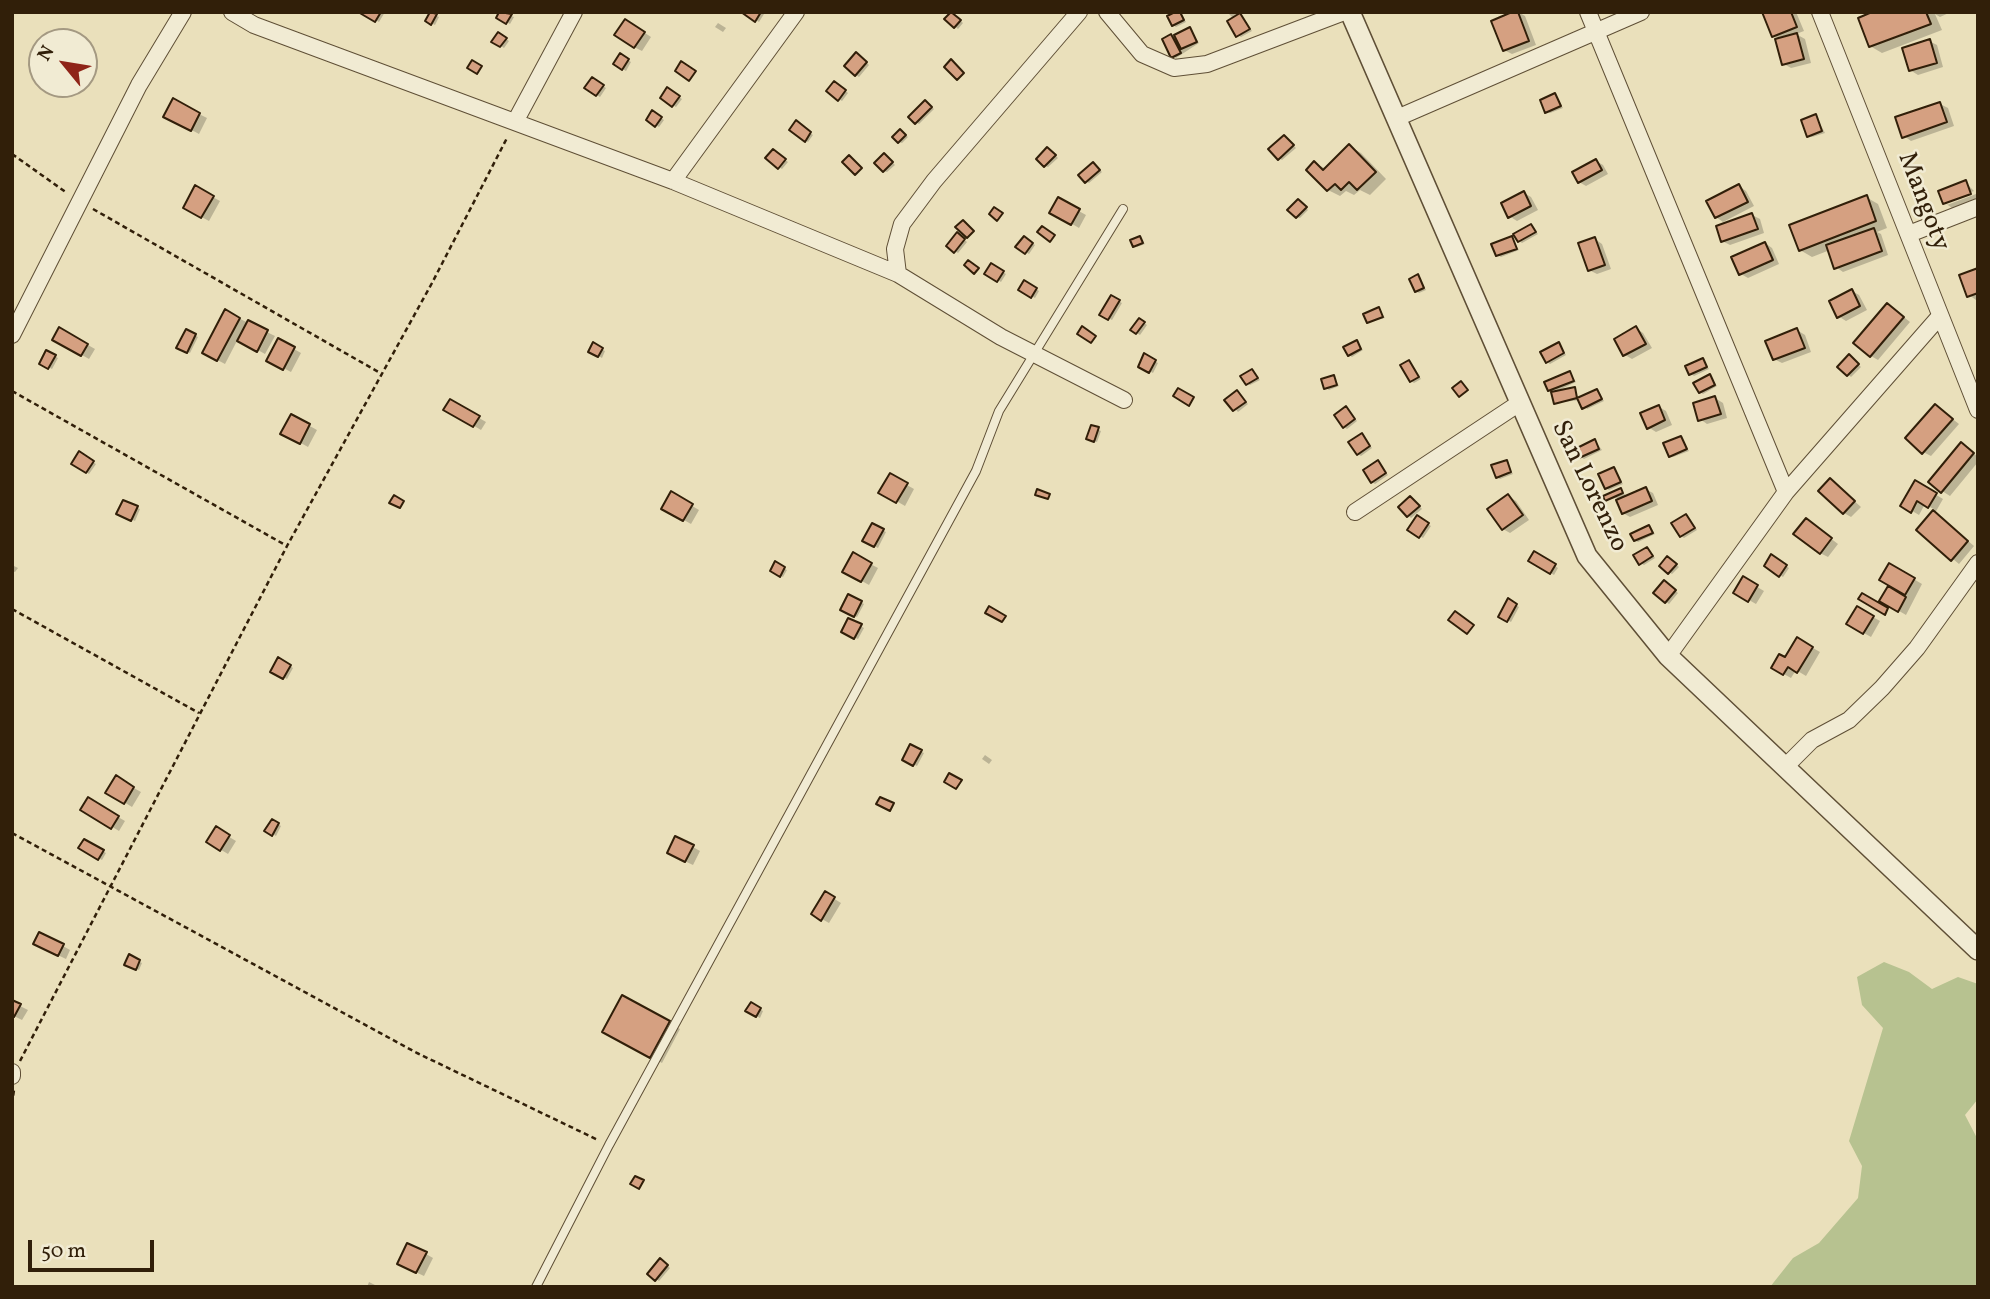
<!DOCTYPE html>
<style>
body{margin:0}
#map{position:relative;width:1990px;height:1299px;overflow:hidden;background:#eae0bb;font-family:Vollkorn,serif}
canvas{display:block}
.frame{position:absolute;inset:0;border:14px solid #311f09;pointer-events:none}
.north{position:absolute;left:28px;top:28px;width:70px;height:70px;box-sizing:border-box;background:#f1ebd3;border:2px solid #a49982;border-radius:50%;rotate:300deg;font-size:19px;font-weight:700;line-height:28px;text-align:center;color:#311f09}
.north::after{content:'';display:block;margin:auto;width:24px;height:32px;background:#8f2418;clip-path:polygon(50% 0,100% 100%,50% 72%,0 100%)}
.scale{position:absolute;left:28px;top:1240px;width:126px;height:32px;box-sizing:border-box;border:4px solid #311f09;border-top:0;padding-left:9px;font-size:21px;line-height:24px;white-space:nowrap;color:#311f09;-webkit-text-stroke:5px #f1ebd3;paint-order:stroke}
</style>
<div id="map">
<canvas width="1990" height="1299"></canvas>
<div class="frame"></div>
<div class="north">N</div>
<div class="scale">50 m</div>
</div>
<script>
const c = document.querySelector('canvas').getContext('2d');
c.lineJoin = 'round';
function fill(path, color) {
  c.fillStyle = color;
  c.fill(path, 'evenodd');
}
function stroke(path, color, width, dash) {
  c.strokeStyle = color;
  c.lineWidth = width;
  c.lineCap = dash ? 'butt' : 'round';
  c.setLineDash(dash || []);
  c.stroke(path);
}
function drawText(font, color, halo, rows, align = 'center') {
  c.font = font + ' Vollkorn,serif';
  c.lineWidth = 5;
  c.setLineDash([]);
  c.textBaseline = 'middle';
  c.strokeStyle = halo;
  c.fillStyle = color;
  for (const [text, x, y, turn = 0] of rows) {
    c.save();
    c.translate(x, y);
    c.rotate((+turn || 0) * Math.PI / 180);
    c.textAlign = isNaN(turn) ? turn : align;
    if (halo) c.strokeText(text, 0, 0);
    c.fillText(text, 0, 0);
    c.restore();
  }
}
fill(new Path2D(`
 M1884 962 1909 972 1932 989 1958 977 1978 984V1099L1965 1115 1978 1140V1287H1770L1793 1258 1819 1243 1858 1198 1862 1166 1849 1141 1883 1028 1862 1005 1857 977Z`), '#b7c290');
fill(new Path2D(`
 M362 12H385L379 22Z
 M501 12 514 17 510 24 498 17Z
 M744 12H761L764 14 759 22Z
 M1180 12 1186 22 1176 27 1173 25Z
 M1227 12H1241L1240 15 1252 31 1241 37 1238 35 1234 19Z
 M1518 12 1525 16 1536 45 1512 54 1504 50Z
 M1764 12H1796L1804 31 1796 34 1805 39 1811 63 1791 68 1784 64 1777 38Z
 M1871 12H1951L1940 17 1935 14 1942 30 1882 53 1870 46Z
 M431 13 439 17 435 25 427 21Z
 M952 13 963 23 958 29 947 19Z
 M718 23 726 28 723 32 715 27Z
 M633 25 651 37 642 51 634 47Z
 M1190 29 1199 43 1176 58 1173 56 1171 36 1177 39Z
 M499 34 509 41 504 48 494 41Z
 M1929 41 1937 45 1943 67 1918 75 1910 70Z
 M621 56 631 62 626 71 615 64Z
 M860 56 869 65 859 77 856 75Z
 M592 79 606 88 600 97 586 88Z
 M838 85 848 93 842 101 839 99Z
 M668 90 682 99 676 107 662 98Z
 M1555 95 1563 108 1550 113 1547 112Z
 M173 101 207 118 199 134 166 116Z
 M928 104 934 109 919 124 916 122Z
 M1940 104 1948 108 1954 126 1911 141 1904 136Z
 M653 113 664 120 659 127 648 120Z
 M1816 116 1825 133 1812 137 1809 136Z
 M796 123 813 135 808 142 791 130Z
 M903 133 908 137 902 143 899 142Z
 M1287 139 1296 148 1282 160 1279 158Z
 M1349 146 1361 153 1386 179 1370 195 1360 190 1354 195 1346 191 1340 196 1328 190 1315 163 1326 169Z
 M1051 151 1058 158 1048 167 1045 166Z
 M776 153 788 162 782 169 779 167Z
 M887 157 895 165 887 172 884 171Z
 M1596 161 1603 165 1608 174 1586 186 1579 182Z
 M1096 166 1102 172 1089 183 1086 181Z
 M1965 182 1974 191 1947 201V205L1976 194 1977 198 1952 208 1945 203Z
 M1739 186 1746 191 1754 206 1723 222 1716 217Z
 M196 188 220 201 209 221 185 208Z
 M1524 193 1531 197 1538 210 1517 221 1509 216Z
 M1866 197 1878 204 1887 228 1877 232 1881 234 1888 255 1843 272 1836 267 1830 250 1812 257 1800 250Z
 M1059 200 1086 215 1079 228 1052 212Z
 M1301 203 1308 210 1300 218 1297 217Z
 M1752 215 1760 219 1764 233 1730 245 1722 241Z
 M1531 226 1538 234 1522 243 1519 241Z
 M960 236 967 242 958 253 955 251Z
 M1024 238 1035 245 1029 254 1018 247Z
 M1140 238 1145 244 1137 247 1134 245Z
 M1512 238 1519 250 1501 257 1497 255Z
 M1595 239 1602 244 1611 269 1597 274 1589 270Z
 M1765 243 1772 248 1779 264 1748 278 1741 274Z
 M991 265 1006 274 1001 282 987 273Z
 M1978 270V299L1976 300 1969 295Z
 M1418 276 1426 290 1419 293 1416 291Z
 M1025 282 1039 291 1035 298 1020 289Z
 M1852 291 1859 295 1867 310 1846 321 1838 316Z
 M1111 297 1122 303 1112 320 1101 314Z
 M1379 309 1385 318 1368 322Z
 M1895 310 1910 322 1878 360 1871 356Z
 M226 312 275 336 265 354 238 339 225 364 204 353Z
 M1140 320 1147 325 1140 335 1132 330Z
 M1636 328 1643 333 1652 348 1632 359 1625 355Z
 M60 329 95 349 89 359 54 339Z
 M1797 330 1805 335 1811 352 1782 363 1774 359Z
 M187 331 198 337 190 353 178 347Z
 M278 340 301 353 291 372 268 360Z
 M1357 342 1363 350 1352 357 1349 355Z
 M1559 344 1566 355 1550 364 1547 362Z
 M594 345 605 351 602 358 591 351Z
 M47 352 58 358 52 369 41 363Z
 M1145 356 1158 363 1153 373 1140 366Z
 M1852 358 1861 367 1851 377 1840 367Z
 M1703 360 1709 369 1694 376 1691 374Z
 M1409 362 1421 379 1414 383 1411 381Z
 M1252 371 1260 380 1250 385 1247 383Z
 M1570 373 1576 382 1553 393 1549 390Z
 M1710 376 1717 386 1703 394 1700 392Z
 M1334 377 1339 386 1329 390 1326 388Z
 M1574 389 1579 399 1597 391 1604 401 1587 409 1580 400 1555 403Z
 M1237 392 1248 404 1238 412 1227 400Z
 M1715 398 1723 403 1727 418 1707 424 1700 419Z
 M450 401 486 422 481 430 446 409Z
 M1936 406 1959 424 1931 456 1923 452Z
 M1659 407 1666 411 1672 425 1656 432 1648 427Z
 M1346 408 1357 421 1347 429 1344 427Z
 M292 416 317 430 308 447 283 433Z
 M1092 427 1101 431 1097 442 1091 440Z
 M1362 435 1372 448 1361 456 1358 454Z
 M1681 438 1689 451 1673 457 1670 456Z
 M1595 441 1602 450 1584 459 1581 457Z
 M1968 449 1978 457V462L1950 496 1942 491Z
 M79 454 96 464 89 474 73 463Z
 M1506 462 1513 474 1500 479 1497 477Z
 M1378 463 1388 475 1375 484 1372 482Z
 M1614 469 1623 484 1609 490 1606 488Z
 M891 476 914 489 905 506 881 492Z
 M1831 480 1861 507 1851 517 1844 513Z
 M1915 482 1943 499 1935 513 1974 546 1959 564 1918 530 1935 510 1925 504 1919 515 1902 505Z
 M1645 489 1653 493 1658 505 1630 517 1623 513 1617 498 1606 500 1621 490 1627 497Z
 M672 494 699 510 691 524 663 508Z
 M1508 496 1516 501 1529 520 1510 533 1503 529Z
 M1414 500 1422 509 1411 518 1400 507Z
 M124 502 140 509 135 521 119 513Z
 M1686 516 1697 530 1684 538 1681 536Z
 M1418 518 1431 526 1423 538 1410 530Z
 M873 525 886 532 878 548 865 541Z
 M1813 525 1838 544 1828 557 1820 553Z
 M1649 527 1655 534 1638 542 1635 540Z
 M1647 549 1655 558 1644 565 1640 563Z
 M1535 553 1558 568 1554 575 1531 560Z
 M853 555 878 568 869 585 844 571Z
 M1772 557 1789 568 1783 577 1766 565Z
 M1670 560 1679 567 1672 574 1669 572Z
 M776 564 787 570 783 577 772 571Z
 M12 565 18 568 15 572 12 571Z
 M1890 565 1922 584 1906 615 1882 601 1891 585Z
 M1744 579 1764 591 1756 604 1735 592Z
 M1667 584 1678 593 1669 604 1655 593Z
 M849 596 864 604 857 617 842 609Z
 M1509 601 1519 607 1511 622 1500 616Z
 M1857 608 1880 621 1871 637 1848 624Z
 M849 620 864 628 858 639 843 632Z
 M1797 639 1820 652 1806 676 1796 670 1791 678 1773 668 1786 659Z
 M279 659 293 668 287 679 273 671Z
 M911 747 924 753 917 766 904 759Z
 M985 755 992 760 989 764 982 759Z
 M116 778 141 792 132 807 108 792Z
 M89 800 125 821 119 831 83 809Z
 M273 821 281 826 276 836 267 830Z
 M216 829 236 841 228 854 208 842Z
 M85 841 106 853 102 860 81 848Z
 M693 847 700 851 693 865 676 857Z
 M825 893 841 903 829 923 813 914Z
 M63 946 70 950 66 959 43 948Z
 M130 957 142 963 139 970 126 964Z
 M623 997 680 1029 662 1063 604 1031Z
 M12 1002 28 1010 22 1020 12 1015Z
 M751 1004 763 1011 760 1018 748 1011Z
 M426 1254 433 1258 424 1276 407 1268Z
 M663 1262 670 1268 659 1281 656 1279Z
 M369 1282 379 1287H367Z`), '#0003');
const building = new Path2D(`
 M358 12H381L375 22Z
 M430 12 437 14 431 25 425 21Z
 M499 12 512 14 506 24 496 18Z
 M741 12H761L755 22Z
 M951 12 961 20 954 28 944 19Z
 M1175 12H1180L1184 20 1172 26 1167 16Z
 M1512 12H1518L1529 41 1503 51 1491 21Z
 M1762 12H1791L1797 27 1772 37Z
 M1872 12H1926L1931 24 1869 47 1858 18Z
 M1240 13 1250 29 1236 37 1227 21Z
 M625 19 645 32 634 48 614 35Z
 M1190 27 1197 42 1181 49 1174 35Z
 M498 32 507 38 500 47 491 42Z
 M1797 33 1804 59 1782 65 1775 39Z
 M1171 34 1181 53 1171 58 1162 39Z
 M1930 39 1937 63 1909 71 1902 48Z
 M856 52 867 62 855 76 844 66Z
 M620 53 629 59 622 70 613 64Z
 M951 59 964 73 957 80 944 67Z
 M472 60 482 66 477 74 467 68Z
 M681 61 696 71 689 81 675 71Z
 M592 77 604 85 596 96 584 88Z
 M834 81 846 90 838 101 826 91Z
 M667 87 680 96 672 107 660 98Z
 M1555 93 1561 106 1545 113 1540 100Z
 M173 98 200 113 191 131 163 117Z
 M925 100 932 107 915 124 908 117Z
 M1940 102 1947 122 1902 138 1895 117Z
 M652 110 662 117 655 127 646 120Z
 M1816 114 1822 131 1807 137 1801 120Z
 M796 120 811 132 805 142 789 130Z
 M900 129 906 135 898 143 892 137Z
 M1284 135 1294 145 1278 160 1268 149Z
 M1349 144 1376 172 1357 190 1349 182 1341 190 1335 184 1327 191 1306 170 1314 161 1323 170Z
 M1047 147 1056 155 1044 167 1036 159Z
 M773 149 786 159 778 169 765 158Z
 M884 153 893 162 883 172 874 163Z
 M849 155 862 168 855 175 842 162Z
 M1596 159 1602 170 1578 183 1572 172Z
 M1093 162 1100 170 1085 183 1078 175Z
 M1966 180 1971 194 1943 204 1938 191Z
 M1739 184 1748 202 1715 218 1706 201Z
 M195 185 214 196 201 218 183 208Z
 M1524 191 1531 206 1508 218 1501 203Z
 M1867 195 1876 221 1799 251 1789 225Z
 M1058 197 1080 209 1071 225 1049 213Z
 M1298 199 1307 207 1296 218 1287 210Z
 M994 207 1003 213 997 221 989 214Z
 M1752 213 1758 229 1721 242 1716 226Z
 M963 220 974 231 967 238 955 227Z
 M1531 224 1536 232 1518 242 1513 234Z
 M1042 226 1055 235 1050 242 1037 232Z
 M1874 228 1882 251 1834 269 1826 245Z
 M957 232 965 239 954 253 946 246Z
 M1024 236 1033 243 1025 254 1015 247Z
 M1140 236 1143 243 1133 247 1130 240Z
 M1512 236 1517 249 1496 256 1491 244Z
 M1595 237 1605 265 1588 271 1578 243Z
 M1765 242 1773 260 1739 275 1731 257Z
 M968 260 979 268 974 274 964 265Z
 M991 263 1004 271 997 282 984 274Z
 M1978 268V293L1967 297 1959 275Z
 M1418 274 1424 288 1415 292 1409 279Z
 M1024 280 1037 288 1031 298 1018 290Z
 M1852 289 1860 306 1837 318 1829 301Z
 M1111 295 1120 300 1108 320 1099 315Z
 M1887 303 1904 317 1870 357 1853 343Z
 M1379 307 1383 317 1367 323 1363 314Z
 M225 309 240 318 217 361 202 353Z
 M1139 318 1145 322 1136 334 1130 330Z
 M248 320 268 330 257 352 237 341Z
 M1082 326 1096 336 1091 343 1077 334Z
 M1636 326 1646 344 1623 356 1614 339Z
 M59 327 88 344 81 356 52 340Z
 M1797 328 1805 348 1773 360 1765 341Z
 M186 329 196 334 187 353 176 348Z
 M278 338 295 347 283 370 266 361Z
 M1357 340 1361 349 1348 356 1343 347Z
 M593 342 603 348 598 357 588 352Z
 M1559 342 1564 353 1546 363 1540 352Z
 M46 350 56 355 48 369 39 364Z
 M1144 353 1156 360 1149 373 1138 367Z
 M1849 354 1859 364 1847 376 1837 367Z
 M1703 358 1707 367 1689 375 1685 366Z
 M1409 360 1419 377 1410 382 1400 365Z
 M1252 369 1258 378 1246 385 1240 376Z
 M1570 371 1574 381 1548 391 1544 382Z
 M1710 374 1715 385 1699 393 1693 383Z
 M1334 375 1337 385 1324 389 1321 379Z
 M1461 381 1468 390 1459 397 1452 388Z
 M1575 387 1577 398 1554 404 1551 392Z
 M1178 388 1194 397 1189 406 1173 396Z
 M1597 389 1602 399 1582 409 1577 398Z
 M1237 390 1246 402 1233 411 1224 400Z
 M1715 396 1721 414 1698 421 1693 403Z
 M450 399 480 416 473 427 443 410Z
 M1935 404 1953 419 1922 454 1905 438Z
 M1659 405 1665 420 1647 429 1640 413Z
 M1346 406 1355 419 1343 428 1334 415Z
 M291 414 310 424 300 444 280 434Z
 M1091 425 1099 427 1094 442 1086 439Z
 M1362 433 1370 446 1357 455 1348 442Z
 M1681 436 1687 449 1669 457 1663 443Z
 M1595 439 1599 449 1579 458 1575 449Z
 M1961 442 1974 453 1941 493 1928 482Z
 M79 451 94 461 86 473 71 464Z
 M1378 460 1386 473 1371 483 1363 470Z
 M1507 460 1511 472 1496 478 1491 465Z
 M1614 467 1621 482 1605 489 1598 474Z
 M890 473 908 483 896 503 878 493Z
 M1830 478 1855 501 1843 514 1818 491Z
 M1915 480 1937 493 1928 508 1917 501 1911 513 1900 506Z
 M1646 487 1652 501 1622 514 1616 500Z
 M1621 488 1623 493 1605 501 1603 496Z
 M1037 489 1050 494 1048 499 1035 495Z
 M671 491 693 504 683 521 661 509Z
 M1508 494 1523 515 1502 530 1487 509Z
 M394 495 404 501 400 508 389 503Z
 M1410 496 1420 506 1407 517 1398 507Z
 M123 500 138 506 131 521 116 514Z
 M1933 510 1968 541 1951 561 1916 530Z
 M1686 514 1695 528 1680 537 1671 523Z
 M1417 515 1429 523 1419 538 1407 530Z
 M1806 518 1832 538 1820 554 1793 534Z
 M872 523 884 529 874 547 862 541Z
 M1649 525 1653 533 1634 541 1630 534Z
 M1647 547 1653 556 1639 565 1633 555Z
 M1534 551 1556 564 1550 574 1528 561Z
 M853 552 872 563 861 582 842 572Z
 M1771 554 1787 565 1779 577 1764 566Z
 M1667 556 1677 564 1668 574 1659 566Z
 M775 561 785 567 780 577 770 571Z
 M1889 563 1915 578 1905 595 1879 580Z
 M1743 576 1758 585 1748 602 1733 593Z
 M1664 580 1676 590 1665 603 1653 593Z
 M1888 586 1906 597 1898 612 1879 601Z
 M1862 593 1888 608 1885 615 1858 599Z
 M848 594 862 601 854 617 840 610Z
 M1508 598 1517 604 1507 622 1498 617Z
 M989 606 1006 616 1002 622 985 613Z
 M1857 606 1874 616 1863 634 1846 624Z
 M1455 611 1474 625 1467 634 1448 620Z
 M848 618 862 624 854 639 841 632Z
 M1797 637 1813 647 1797 673 1788 667 1783 675 1771 668 1779 654 1785 657Z
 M278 657 291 665 283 679 270 672Z
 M910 744 922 750 913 766 902 760Z
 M949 773 962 780 956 789 944 782Z
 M116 775 134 787 124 804 105 793Z
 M88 797 119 816 111 829 80 810Z
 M880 797 894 803 890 811 876 804Z
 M272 819 279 823 272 836 264 831Z
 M216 826 230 835 220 851 206 842Z
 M675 836 694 845 685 862 667 853Z
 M84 839 104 850 98 860 78 848Z
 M825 891 835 897 821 921 811 914Z
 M39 932 64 944 58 956 33 944Z
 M129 954 140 960 136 970 124 965Z
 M622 995 670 1021 650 1058 602 1032Z
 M12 1000 21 1004 14 1017 12 1016Z
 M751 1002 761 1008 756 1017 745 1011Z
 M635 1176 644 1180 639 1189 630 1184Z
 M407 1243 427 1252 416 1273 397 1264Z
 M660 1258 668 1265 655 1281 647 1274Z`);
fill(building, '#d5a081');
stroke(building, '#311f09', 2);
const service = new Path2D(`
 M536 1287 609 1145 976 471 999 411 1123 209`);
const minor = new Path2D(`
 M232 12 254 25 673 181 898 274 1001 337 1124 400
 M1107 12 1142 54 1174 68 1207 64 1344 12
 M1588 12 1786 492
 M1820 12 1978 410
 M1397 118 1641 12
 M515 122 574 12
 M673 181 796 12
 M1909 234 1978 207
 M898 274 895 249 902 224 934 181 1079 12
 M12 335 139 85 183 12
 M1355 512 1518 404
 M1668 656 1786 492 1940 316
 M1785 767 1812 740 1849 720 1882 688 1917 648 1978 563
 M12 1072V1076`);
const tertiary = new Path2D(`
 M1350 12 1587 556 1668 656 1978 950`);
stroke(service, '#5f4f36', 10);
stroke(minor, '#5f4f36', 18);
stroke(tertiary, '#5f4f36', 22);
stroke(new Path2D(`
 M12 154 67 193
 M93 209 382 374
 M12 391 287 546
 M12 609 199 713
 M12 833 417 1053 598 1140
 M20 1061 287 546 432 283 507 138
 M12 1104 14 1090`), '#311f09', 2.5, [5, 3.5]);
stroke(service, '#f1ebd3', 8);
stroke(minor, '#f1ebd3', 16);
stroke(tertiary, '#f1ebd3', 19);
drawText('26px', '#311f09', '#f1ebd3', [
 ["Mangoty",1922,202,69],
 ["San Lorenzo",1588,487,64]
]);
</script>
